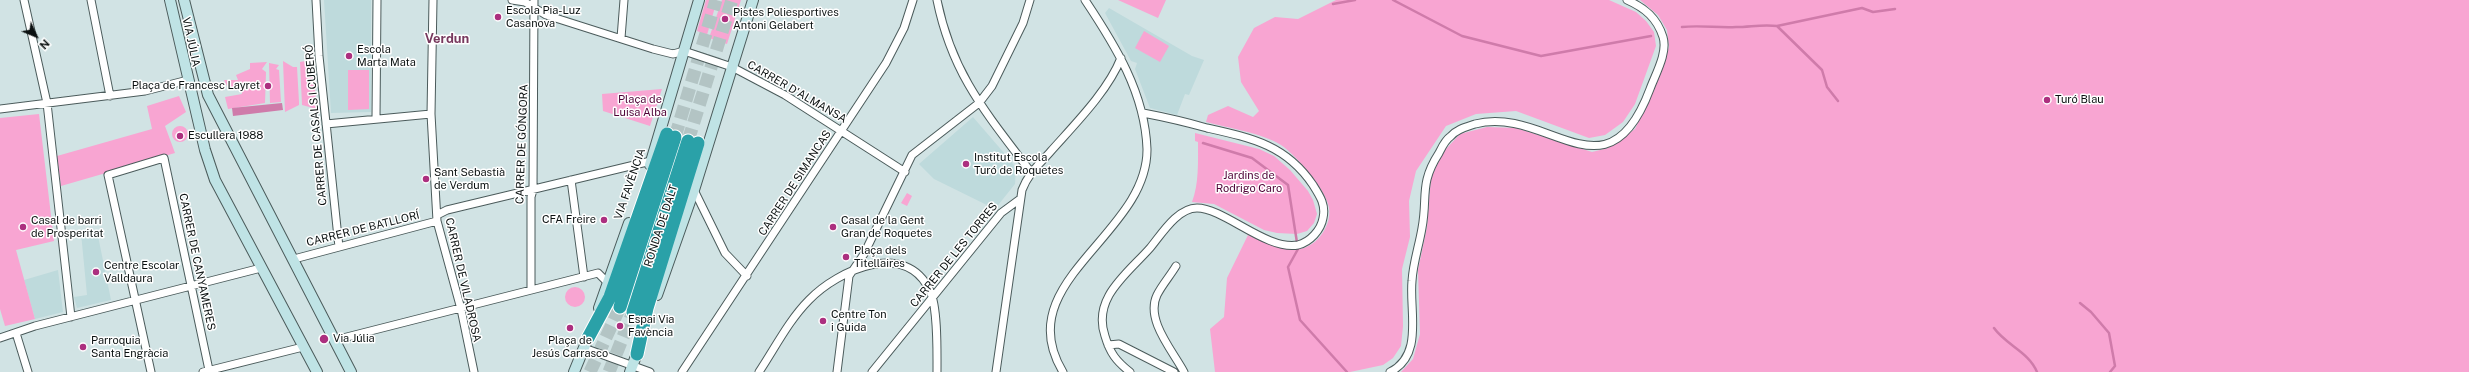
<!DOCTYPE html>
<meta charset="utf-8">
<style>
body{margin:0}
#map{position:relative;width:2469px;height:372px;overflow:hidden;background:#d1e3e4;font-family:"Public Sans",sans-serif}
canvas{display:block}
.north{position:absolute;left:16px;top:16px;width:40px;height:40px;-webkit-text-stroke:3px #fff;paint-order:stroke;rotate:134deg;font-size:11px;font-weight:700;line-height:16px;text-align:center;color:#0b1111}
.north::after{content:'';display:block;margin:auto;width:14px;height:18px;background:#0b1111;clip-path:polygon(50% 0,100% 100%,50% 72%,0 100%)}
</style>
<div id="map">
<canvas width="2469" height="372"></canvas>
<div class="north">N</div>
</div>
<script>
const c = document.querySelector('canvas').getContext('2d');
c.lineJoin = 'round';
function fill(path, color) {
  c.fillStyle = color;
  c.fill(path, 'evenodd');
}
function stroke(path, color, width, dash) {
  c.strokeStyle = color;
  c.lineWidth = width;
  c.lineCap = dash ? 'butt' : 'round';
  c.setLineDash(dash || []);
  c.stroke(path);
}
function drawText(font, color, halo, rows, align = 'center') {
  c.font = font + ' "Public Sans",sans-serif';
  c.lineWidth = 3;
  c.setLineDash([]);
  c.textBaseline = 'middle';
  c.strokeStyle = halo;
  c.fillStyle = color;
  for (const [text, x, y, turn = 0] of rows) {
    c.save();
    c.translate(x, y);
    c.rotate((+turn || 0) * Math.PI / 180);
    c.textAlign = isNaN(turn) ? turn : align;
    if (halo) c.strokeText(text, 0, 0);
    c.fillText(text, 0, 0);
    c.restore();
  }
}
fill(new Path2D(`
 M324 0H371V112L331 113Z
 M1109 8 1192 56 1204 60 1189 95 1185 94 1177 115 1150 108 1135 69 1137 63 1131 61 1105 13Z
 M973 117 1011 161 1016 169 1015 184 995 209 934 179 919 164Z
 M97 231 111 300 77 308 74 297 87 295 81 233Z
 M58 270 63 312 35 319 24 280Z`), '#bedadc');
fill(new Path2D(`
 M706 0H717L707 35 697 31Z
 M722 0H741L727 44 709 38Z
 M1118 0H1166L1158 18Z
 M1336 0H1609L1636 12 1646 21 1654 32 1656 46 1635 104 1623 122 1605 135 1589 138 1516 111 1476 114 1446 126 1416 171 1409 201 1410 237 1402 269 1403 326 1401 346 1393 358 1383 365 1350 372H1215L1210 329 1224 317 1227 278 1248 235C1263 241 1287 253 1304 248 1320 243 1334 221 1328 204 1324 188 1295 154 1281 145 1262 133 1228 128 1206 122L1208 115 1228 106 1253 117 1259 111 1241 82 1238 57 1254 28 1275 17 1298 19Z
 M1640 0H2469V372H1401L1413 359 1420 334 1418 270 1427 227 1431 177 1444 151 1460 134 1487 127 1516 128 1592 152 1608 148 1635 129 1658 79 1669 47 1667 30 1658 15Z
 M1144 31 1169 46 1160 62 1135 48Z
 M283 61 293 67H297L299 102V105L285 112Z
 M305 61 306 69H313L317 109 302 105 300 62Z
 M267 62 262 69 266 72 265 103 228 109 225 97 242 94 240 86 228 88 224 80H238L236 75 250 69V63Z
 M269 63 279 65 276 69 279 70 281 102 270 103Z
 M348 70H369V109L348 110Z
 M662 89 650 126 603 111 602 94Z
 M179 96 186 112 165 126 175 153 61 186 57 156 152 129 147 106Z
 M39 114 54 241 16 250 35 319 5 326 0 309V118Z
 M172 134a8 8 0 1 1 16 0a8 8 0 1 1-16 0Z
 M1195 133 1259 149 1274 156 1290 170 1308 191 1313 200 1317 214 1314 223 1307 231 1297 234 1277 233 1264 230 1214 204 1192 202C1199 184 1198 162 1198 142L1195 141Z
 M907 193 912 196 907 206 901 203Z
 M565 297a10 10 0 1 1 20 0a10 10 0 1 1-20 0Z`), '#f8a5d2');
fill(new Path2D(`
 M282 103 283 110 233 116 232 108Z`), '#cf7baa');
stroke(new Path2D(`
 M1393 0 1462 36 1541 56 1651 36
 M1333 4 1355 0
 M1777 26 1822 70 1827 87 1838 101
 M1682 27C1700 25 1718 28 1736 27 1750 27 1763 24 1777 26L1862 8 1873 12 1895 9
 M1203 143 1252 158 1288 185 1298 249 1288 267 1300 320 1347 372
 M2080 303 2091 312 2109 333 2115 366 2110 372
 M1994 328C2006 345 2029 352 2037 372`), '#cf7baa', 2.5);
stroke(new Path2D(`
 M675 137 716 0
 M688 141 732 0
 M590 372 620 307
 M609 372 633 312`), '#b3c4c4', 13, [13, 6]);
const street = new Path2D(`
 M24 0 47 103 71 317
 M91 0 110 96
 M316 0 319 56 339 247
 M433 0 431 114 437 221 461 309 474 372
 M512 0 525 2 546 15 653 49 673 54 684 51 732 67 785 95 905 172
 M937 0C952 74 986 113 1030 171
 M621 38 624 0
 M0 109 145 91 188 80
 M376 118 377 0
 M326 124 431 114
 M571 180 584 277
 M694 190 725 253 747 276
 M437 215 447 210 651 161
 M294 259 437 221
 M1176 266C1170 276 1162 285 1157 295 1145 320 1173 351 1184 372
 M531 290V197L533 190 534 0
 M16 333 28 372
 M0 338 35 326 261 268
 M335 340 598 273 608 283
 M1108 345 1119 344 1174 372
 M584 348 650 372
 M151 372 108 175 164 158 209 370
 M203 372 303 347
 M682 372 886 63 904 28 913 0
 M759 372C775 348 789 320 809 300 838 270 906 239 930 291 938 307 937 352 937 372
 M837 372 849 276 864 254 912 155 979 103 992 86 1023 23 1030 0
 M872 372 1001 213 1020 199
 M996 372 1022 190C1029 172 1039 165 1051 151 1075 124 1108 91 1121 58
 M1063 372C1008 282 1148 235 1147 149 1145 93 1115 45 1085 0
 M1130 372C1116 361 1110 353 1105 336 1092 298 1127 274 1150 248 1161 235 1177 208 1197 208 1224 208 1267 251 1298 245 1310 242 1321 230 1323 218 1326 205 1320 196 1313 185 1286 145 1252 138 1207 128 1186 122 1164 117 1143 113
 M1390 372C1424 355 1409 311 1412 281 1413 263 1419 246 1422 228 1428 196 1419 184 1439 153 1442 147 1445 140 1451 136 1457 129 1466 127 1475 124 1548 105 1607 204 1650 89 1655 75 1668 53 1663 37 1657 18 1645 8 1627 0`);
const secondary = new Path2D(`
 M170 0 205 150 215 180 317 372
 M184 0 208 95 351 372
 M650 165 699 0
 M657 295 694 190 753 0
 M599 308 629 223
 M574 372 590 333
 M630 372 639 348`);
const highway = new Path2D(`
 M620 307 675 137
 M633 312 688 141
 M588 338 610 297 667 134
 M637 354 647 308 698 143`);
stroke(street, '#4b5b5b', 9);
stroke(secondary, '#4b5b5b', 12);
stroke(highway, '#fff', 15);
stroke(street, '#fff', 7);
stroke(secondary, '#bfe3e5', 10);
stroke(highway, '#2aa1a8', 13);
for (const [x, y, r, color] of [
 [498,17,4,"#ac2f7f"],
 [725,19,4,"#ac2f7f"],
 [349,56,4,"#ac2f7f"],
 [268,86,4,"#ac2f7f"],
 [2047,100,4,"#ac2f7f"],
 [180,136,4,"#ac2f7f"],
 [966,164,4,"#ac2f7f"],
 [426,179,4,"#ac2f7f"],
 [604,220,4,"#ac2f7f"],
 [23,227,4,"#ac2f7f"],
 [833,227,4,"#ac2f7f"],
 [846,257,4,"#ac2f7f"],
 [96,272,4,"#ac2f7f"],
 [823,321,4,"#ac2f7f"],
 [620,326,4,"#ac2f7f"],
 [570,328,4,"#ac2f7f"],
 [324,339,5,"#ac2f7f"],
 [83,347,4,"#ac2f7f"]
]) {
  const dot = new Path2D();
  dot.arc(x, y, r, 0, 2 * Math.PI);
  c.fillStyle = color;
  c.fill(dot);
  stroke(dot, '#fff', 1.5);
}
drawText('11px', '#0b1111', '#fff', [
 ["Escola Pia-Luz",506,11],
 ["Casanova",506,24],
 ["Pistes Poliesportives",733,13],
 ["Antoni Gelabert",733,26],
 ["Escola",357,50],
 ["Marta Mata",357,63],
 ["Plaça de Francesc Layret",260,86,"right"],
 ["Turó Blau",2055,100],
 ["Escullera 1988",188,136],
 ["Institut Escola",974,158],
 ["Turó de Roquetes",974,171],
 ["Sant Sebastià",434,173],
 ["de Verdum",434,186],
 ["CFA Freire",596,220,"right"],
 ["Casal de barri",31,221],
 ["de Prosperitat",31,234],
 ["Casal de la Gent",841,221],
 ["Gran de Roquetes",841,234],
 ["Plaça dels",854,251],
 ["Titellaires",854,264],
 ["Centre Escolar",104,266],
 ["Valldaura",104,279],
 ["Centre Ton",831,315],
 ["i Guida",831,328],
 ["Espai Via",628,320],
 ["Favència",628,333],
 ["Via Júlia",333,339],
 ["Parroquia",91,341],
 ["Santa Engràcia",91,354],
 ["Plaça de",570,341,"center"],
 ["Jesús Carrasco",570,354,"center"]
], 'left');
drawText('11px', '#0b1111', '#fff', [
 ["VIA JÚLIA",191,42,78],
 ["CARRER D'ALMANSA",797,92,30],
 ["CARRER DE CASALS I CUBERÓ",316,125,-95],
 ["CARRER DE GÓNGORA",522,144,-88],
 ["CARRER DE SIMANCAS",795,183,-57],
 ["VIA FAVÈNCIA",630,184,-71],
 ["RONDA DE DALT",661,226,-72],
 ["CARRER DE BATLLORÍ",363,229,-14],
 ["CARRER DE LES TORRES",954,255,-51],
 ["CARRER DE CANYAMERES",197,262,78],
 ["CARRER DE VILADROSA",463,280,77]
]);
drawText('11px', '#4e0136', '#fff', [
 ["Plaça de",640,100],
 ["Luisa Alba",640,113],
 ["Jardins de",1249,176],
 ["Rodrigo Caro",1249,189]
]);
drawText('bold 13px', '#77385d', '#fff', [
 ["Verdun",447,39]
]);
</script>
